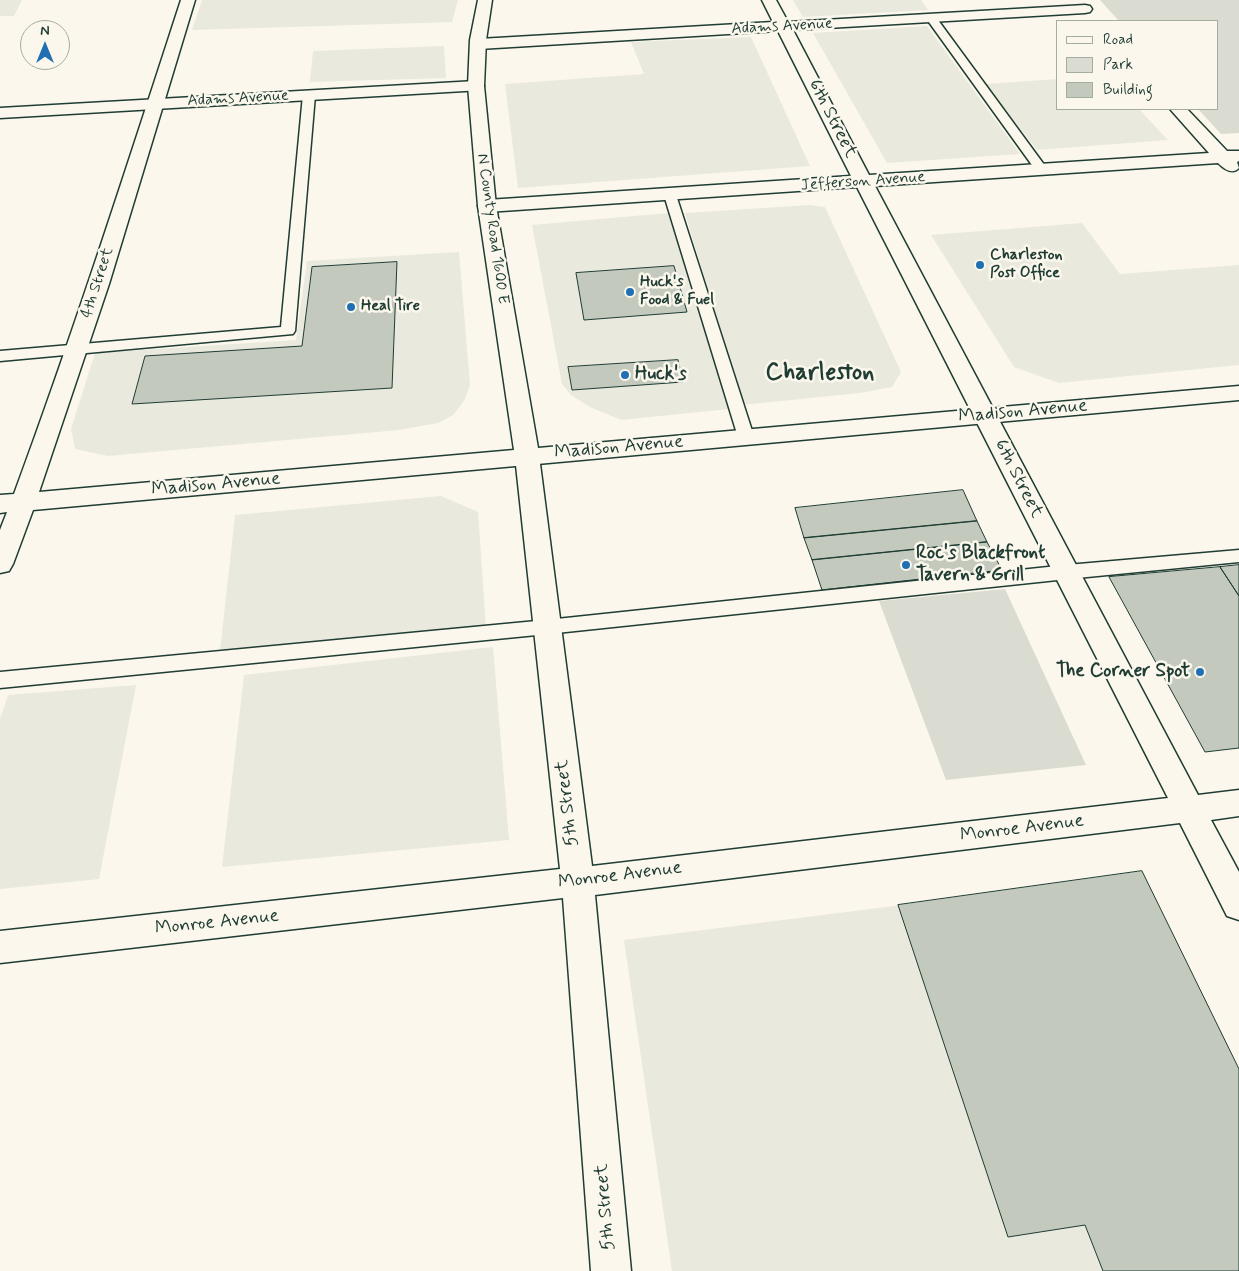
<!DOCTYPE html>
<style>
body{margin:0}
#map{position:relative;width:1239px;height:1271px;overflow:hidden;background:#fbf7ec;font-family:Mynerve,sans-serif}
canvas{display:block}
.legend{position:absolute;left:1056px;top:20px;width:162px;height:90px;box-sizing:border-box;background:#fbf7ec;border:1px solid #a3ada2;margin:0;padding:6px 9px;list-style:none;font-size:15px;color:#1f3d34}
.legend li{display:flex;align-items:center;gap:10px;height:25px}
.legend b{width:25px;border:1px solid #a3ada2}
.north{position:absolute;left:20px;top:20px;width:50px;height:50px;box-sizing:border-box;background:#fbf7ec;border:1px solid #a3ada2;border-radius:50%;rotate:0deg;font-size:14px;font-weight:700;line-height:20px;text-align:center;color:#1f3d34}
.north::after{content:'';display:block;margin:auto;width:18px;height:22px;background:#1f6fb2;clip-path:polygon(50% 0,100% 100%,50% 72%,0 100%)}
</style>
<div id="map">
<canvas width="1239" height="1271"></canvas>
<ul class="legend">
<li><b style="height:6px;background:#fbf7ec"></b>Road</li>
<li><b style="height:14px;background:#dbdcd1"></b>Park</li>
<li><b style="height:14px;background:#c4c9be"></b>Building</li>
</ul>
<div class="north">N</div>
</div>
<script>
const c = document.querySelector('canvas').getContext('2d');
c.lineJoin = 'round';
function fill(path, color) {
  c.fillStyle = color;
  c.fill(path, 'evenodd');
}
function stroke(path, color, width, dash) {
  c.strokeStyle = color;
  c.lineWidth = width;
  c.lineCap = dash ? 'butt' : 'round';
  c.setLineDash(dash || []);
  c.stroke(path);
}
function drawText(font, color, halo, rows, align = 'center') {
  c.font = font + ' Mynerve,sans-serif';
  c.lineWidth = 5;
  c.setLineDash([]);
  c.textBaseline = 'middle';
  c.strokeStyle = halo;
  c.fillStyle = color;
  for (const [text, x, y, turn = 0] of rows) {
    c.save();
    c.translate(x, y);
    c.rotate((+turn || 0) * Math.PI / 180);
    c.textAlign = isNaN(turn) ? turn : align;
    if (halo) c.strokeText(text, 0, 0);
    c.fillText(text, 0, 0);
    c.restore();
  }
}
fill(new Path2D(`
 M0 0H22L14 16H0Z
 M202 0H458L452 22 192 30Z
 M793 0H921L928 10 803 17Z
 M927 26 1020 154 887 163 813 33Z
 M751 37 810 166 518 188 505 84 644 74 631 42Z
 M444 46 446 78 310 82 313 51Z
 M1058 79V109H1139L1168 140 1037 150 986 84Z
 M810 205 825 207 901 372 892 387 860 393 742 405 685 213Z
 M668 213 729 409 621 420 590 407 571 395 562 384 532 225Z
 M1082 223 1120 274 1239 265V365L1059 383 1014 367 931 235Z
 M459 252 470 385 464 401 453 415 438 423 399 430 108 456 75 449 71 429 95 353 296 340 307 261Z
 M441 496 478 512 486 628 220 651 235 515Z
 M493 647 509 840 222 867 244 675Z
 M136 685 99 879 0 889V719L8 695Z
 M1132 876 1239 1271H672L624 940Z`), '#eae9de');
fill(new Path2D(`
 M1100 0H1239V133L1221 134 1198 109H1218V21H1119Z
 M1005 589 1086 765 946 780 879 601Z`), '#dbdcd1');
const building = new Path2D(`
 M397 262 392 388 132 404 145 356 302 346 312 267Z
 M674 266 687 312 584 320 576 273Z
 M678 360 683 382 572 390 568 367Z
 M963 490 977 521 804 538 795 508Z
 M977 521 987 542 812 560 804 538Z
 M987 542 1002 570 822 590 812 560Z
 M1239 565V596L1220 567Z
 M1220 567 1239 596V748L1205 752 1109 577Z
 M1142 871 1239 1069V1271H1103L1085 1225 1008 1237 898 905Z`);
fill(building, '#c4c9be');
stroke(building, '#1f3d34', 1);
const service = new Path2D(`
 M931 15 935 16 1045 166 1047 169 1045 172H1037L926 18Z
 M309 92 315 95 295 331 293 334 0 361V351L281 327 303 95Z
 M670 191 676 195 754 437 752 441 746 442 740 441 738 437 664 195Z
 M1239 550V562L1067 579 547 634 0 688V672L547 620 1067 565Z`);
const minor = new Path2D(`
 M762 0H776L788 22 1085 5 1090 6 1092 9 1090 12 1085 13 793 30 869 175 1209 153 1170 109H1187L1227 151H1239V161L1237 162 1239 168C1232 175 1224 169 1218 163L875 186 1198 795 1239 790V816L1211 820 1239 872V920L1227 916 1180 823 595 895 631 1271H591L563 898 0 963V931L560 869 515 456 519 450 527 448 535 450 539 456 592 866 1168 798 857 187 487 212 480 210 478 206 480 202 487 200 851 176 778 31 479 49 473 47 471 44 473 41 479 39 773 22Z
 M476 81 482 82 484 86 482 90 0 118V108Z`);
const tertiary = new Path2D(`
 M181 0H195L109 284 39 492 514 450 478 206 468 86 470 40 478 0H492L486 40 484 86 496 206 538 448 1239 386V400L33 510 13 564 9 571 0 573V530L7 512 0 513V495L14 494C74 331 127 166 181 0Z`);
stroke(service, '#1f3d34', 3);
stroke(minor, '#1f3d34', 3);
stroke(tertiary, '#1f3d34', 3);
fill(service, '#fbf7ec');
fill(minor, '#fbf7ec');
fill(tertiary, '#fbf7ec');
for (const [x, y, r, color] of [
 [980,265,5,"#1f6fb2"],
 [630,292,5,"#1f6fb2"],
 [351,307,5,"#1f6fb2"],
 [625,375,5,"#1f6fb2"],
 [906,565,5,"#1f6fb2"],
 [1200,672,5,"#1f6fb2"]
]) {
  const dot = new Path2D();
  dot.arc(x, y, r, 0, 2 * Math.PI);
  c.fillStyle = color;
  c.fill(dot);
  stroke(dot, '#fbf7ec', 2);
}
drawText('16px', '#1f3d34', '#fbf7ec', [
 ["Adams Avenue",782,27,-3],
 ["Adams Avenue",238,99,-3],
 ["Jefferson Avenue",863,182,-4],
 ["N County Road 1600 E",492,229,82],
 ["4th Street",98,283,-72]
]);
drawText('bold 16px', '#1f3d34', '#fbf7ec', [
 ["Charleston",990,256],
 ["Post Office",990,274],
 ["Huck's",640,283],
 ["Food & Fuel",640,301],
 ["Heal Tire",361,307]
], 'left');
drawText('19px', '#1f3d34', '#fbf7ec', [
 ["6th Street",832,119,63],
 ["Madison Avenue",1023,412,-5],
 ["Madison Avenue",619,448,-5],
 ["6th Street",1018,479,63],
 ["Madison Avenue",216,485,-5],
 ["5th Street",568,803,-97],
 ["Monroe Avenue",1022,829,-7],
 ["Monroe Avenue",620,876,-7],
 ["Monroe Avenue",217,923,-6],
 ["5th Street",606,1207,-95]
]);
drawText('bold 19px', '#1f3d34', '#fbf7ec', [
 ["Huck's",635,375],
 ["Roc's Blackfront",916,554],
 ["Tavern & Grill",916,576],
 ["The Corner Spot",1190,672,"right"]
], 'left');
drawText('bold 24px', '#1f3d34', '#fbf7ec', [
 ["Charleston",820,374]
]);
</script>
